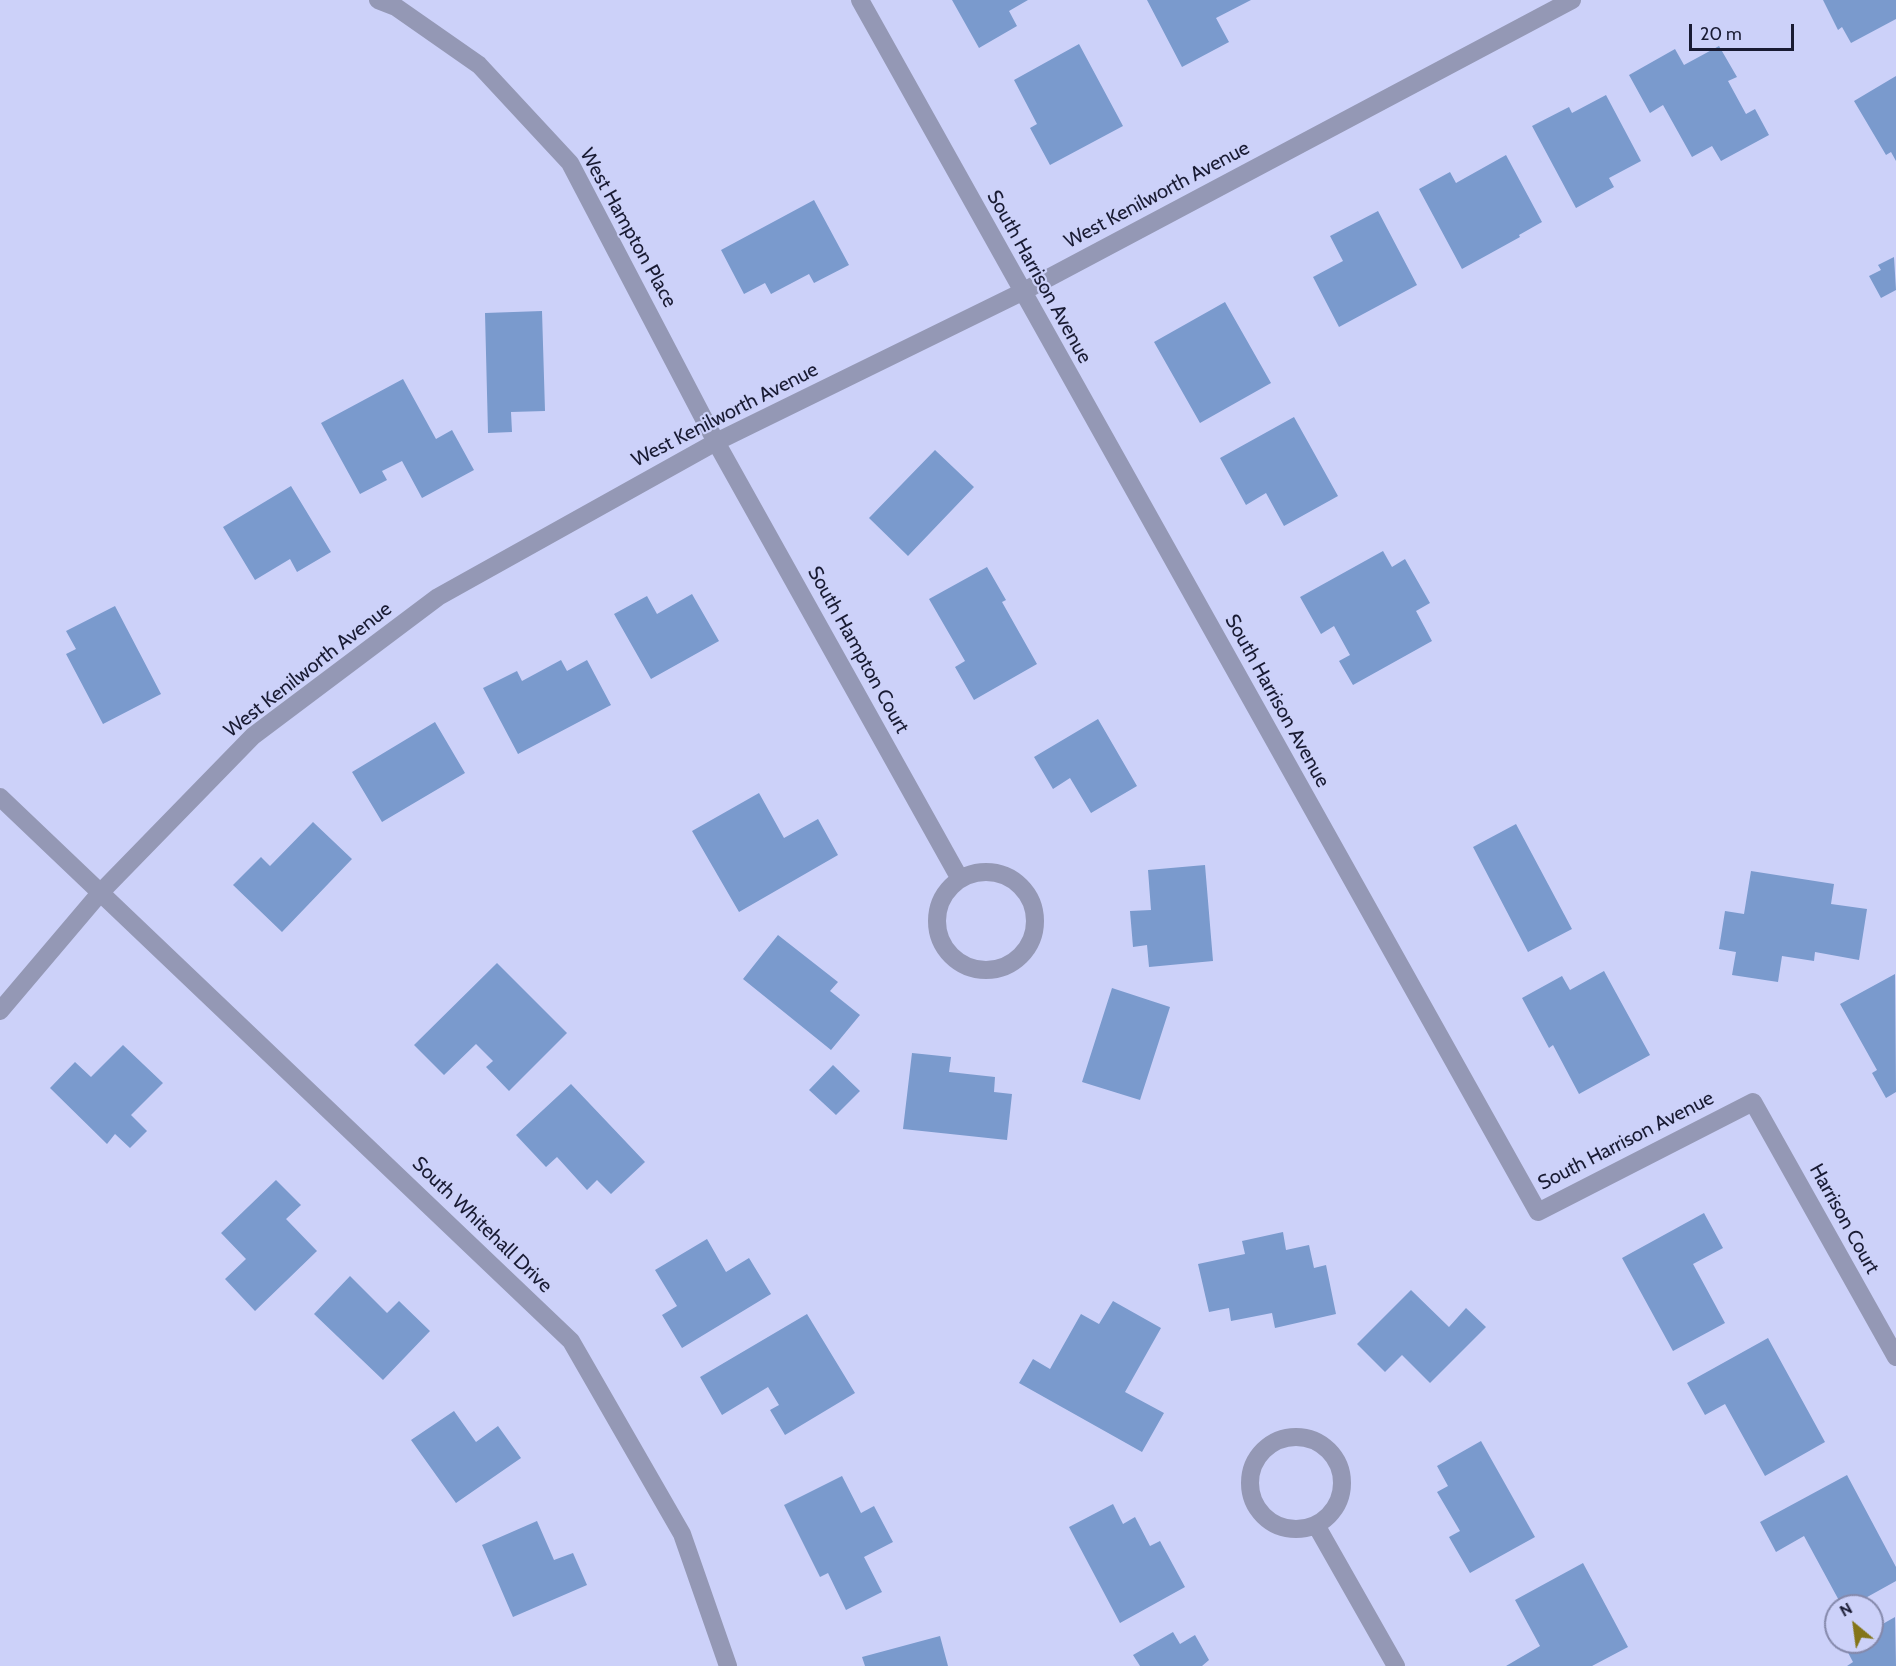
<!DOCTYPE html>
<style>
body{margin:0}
#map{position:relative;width:1896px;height:1666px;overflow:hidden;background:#ccd1f9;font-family:Cabin,sans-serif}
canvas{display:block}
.north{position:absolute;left:1824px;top:1594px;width:60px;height:60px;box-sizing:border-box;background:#ccd1f9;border:2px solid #8488aa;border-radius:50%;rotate:331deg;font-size:16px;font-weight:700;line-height:24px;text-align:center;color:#191b33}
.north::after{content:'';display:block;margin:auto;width:21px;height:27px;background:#847518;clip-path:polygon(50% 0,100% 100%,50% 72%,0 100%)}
.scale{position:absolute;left:1689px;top:24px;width:105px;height:27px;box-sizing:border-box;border:3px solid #191b33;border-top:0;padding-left:8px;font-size:18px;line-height:21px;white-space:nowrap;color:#191b33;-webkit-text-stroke:4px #ccd1f9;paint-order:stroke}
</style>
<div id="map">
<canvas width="1896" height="1666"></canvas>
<div class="north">N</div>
<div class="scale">20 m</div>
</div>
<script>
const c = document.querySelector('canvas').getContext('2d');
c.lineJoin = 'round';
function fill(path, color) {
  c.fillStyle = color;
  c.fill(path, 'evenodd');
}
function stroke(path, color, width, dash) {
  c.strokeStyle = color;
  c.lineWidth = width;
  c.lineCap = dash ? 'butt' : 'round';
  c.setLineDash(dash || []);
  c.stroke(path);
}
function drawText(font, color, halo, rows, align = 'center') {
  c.font = font + ' Cabin,sans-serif';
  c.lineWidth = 4.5;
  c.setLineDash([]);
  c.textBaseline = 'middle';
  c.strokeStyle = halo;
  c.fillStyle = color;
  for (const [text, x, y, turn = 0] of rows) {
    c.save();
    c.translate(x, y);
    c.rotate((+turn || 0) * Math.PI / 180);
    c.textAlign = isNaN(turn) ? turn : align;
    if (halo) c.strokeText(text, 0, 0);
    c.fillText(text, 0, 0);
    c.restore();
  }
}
fill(new Path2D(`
 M952 0H1028L1009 11 1017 26 979 48Z
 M1147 0H1251L1216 18 1229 42 1182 67Z
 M1823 0H1896V19L1851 43 1842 27 1838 30Z
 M1079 44 1123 126 1050 165 1030 128 1037 124 1014 80Z
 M1719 46 1737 77 1728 81 1746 114 1755 109 1769 135 1721 161 1712 146 1692 157 1663 105 1650 113 1629 75 1675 49 1684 65Z
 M1896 76V161L1891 152 1886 155 1854 101Z
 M1606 95 1641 161 1609 178 1614 187 1576 208 1532 126 1569 107 1572 113Z
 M1506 155 1542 222 1519 235 1520 237 1462 269 1419 189 1450 172 1456 183Z
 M814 200 849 265 814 283 809 274 771 294 765 283 744 294 721 250Z
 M1378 211 1417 285 1339 327 1313 277 1343 261 1330 236Z
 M1894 257 1896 290 1881 298 1869 276 1881 270 1878 265Z
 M1225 302 1271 383 1200 423 1154 342Z
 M542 311 545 411 511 412 512 432 488 433 485 313Z
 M403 379 436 439 452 430 474 470 422 498 402 461 382 471 387 480 360 494 321 423Z
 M1294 417 1338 496 1284 526 1266 493 1246 505 1220 458Z
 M935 450 974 487 908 556 869 518Z
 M291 486 331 552 297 572 290 559 255 580 223 527Z
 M1383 551 1392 567 1405 559 1430 603 1416 611 1432 641 1353 685 1339 661 1350 655 1334 626 1321 634 1300 597Z
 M987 567 1006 600 1002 602 1037 664 974 700 955 667 965 661 929 599Z
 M692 594 719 641 651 679 614 614 647 596 657 614Z
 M115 606 161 694 103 724 66 654 76 649 66 631Z
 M561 660 567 671 587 660 611 705 518 754 483 688 517 671 522 681Z
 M1098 719 1137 786 1091 813 1070 778 1053 789 1034 757Z
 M435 722 465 773 382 822 352 772Z
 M759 793 784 838 818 819 838 855 739 912 692 831Z
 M313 822 352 859 282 932 233 885 261 857 270 866Z
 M1516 824 1572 929 1528 952 1473 847Z
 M1205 865 1213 961 1149 967 1147 945 1133 947 1130 911 1151 910 1148 870Z
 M1751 871 1834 884 1831 904 1867 909 1859 960 1815 952 1814 961 1782 956 1778 982 1732 975 1736 952 1719 949 1725 911 1744 914Z
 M778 935 838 982 830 991 860 1015 831 1050 743 979Z
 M497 963 567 1033 509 1091 486 1067 493 1061 476 1044 444 1075 414 1045Z
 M1604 971 1650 1055 1579 1094 1553 1045 1549 1048 1522 998 1562 976 1570 990Z
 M1895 974 1896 1092 1886 1098 1872 1073 1877 1070 1840 1004Z
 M1112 988 1170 1007 1140 1100 1082 1082Z
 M123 1045 163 1083 131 1115 147 1131 130 1148 115 1134 107 1144 50 1088 75 1062 91 1077Z
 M912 1053 951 1057 949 1072 995 1077 994 1092 1012 1094 1007 1140 903 1129Z
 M833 1065 860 1091 836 1115 809 1090Z
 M571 1084 645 1162 611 1194 597 1180 587 1190 557 1157 546 1167 516 1135Z
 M276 1180 301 1205 286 1219 317 1251 255 1311 225 1279 246 1259 221 1233Z
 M1704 1213 1723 1248 1693 1264 1725 1323 1673 1351 1622 1258Z
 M1283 1232 1286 1250 1309 1245 1314 1268 1326 1265 1336 1314 1275 1328 1272 1313 1231 1321 1229 1308 1209 1312 1198 1264 1245 1254 1242 1241Z
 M707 1239 726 1272 749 1258 771 1294 682 1348 662 1315 677 1306 655 1270Z
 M350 1276 387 1313 399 1301 430 1331 383 1380 314 1314Z
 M1411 1290 1449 1327 1466 1308 1486 1327 1430 1383 1402 1355 1385 1372 1357 1344Z
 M1113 1301 1161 1328 1125 1392 1164 1413 1142 1452 1019 1383 1033 1359 1050 1369 1081 1314 1099 1324Z
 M807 1314 855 1393 785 1435 770 1410 779 1405 768 1387 722 1415 700 1377Z
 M1768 1338 1825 1442 1765 1476 1725 1404 1705 1415 1687 1383Z
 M454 1411 476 1442 498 1426 521 1458 456 1503 411 1440Z
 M1481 1441 1535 1537 1470 1573 1449 1537 1460 1531 1437 1492 1448 1486 1437 1466Z
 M1847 1475 1896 1567V1581L1851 1606H1842L1804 1536 1776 1552 1760 1522Z
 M842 1476 861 1513 874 1506 893 1542 864 1557 882 1592 846 1610 828 1573 820 1577 784 1505Z
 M1113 1504 1123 1524 1135 1517 1150 1546 1160 1541 1185 1587 1120 1623 1069 1527Z
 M537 1521 554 1560 573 1553 587 1585 513 1617 482 1545Z
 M1583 1563 1628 1647 1592 1666H1506L1540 1646 1515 1600Z
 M1895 1617 1896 1666H1847L1853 1662 1844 1645 1849 1642H1872V1630Z
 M1173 1632 1180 1644 1195 1635 1209 1660 1202 1666H1140L1133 1655Z
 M940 1636 948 1666H865L862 1657Z`), '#7a9acd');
stroke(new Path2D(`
 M378 0 396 7 479 65 570 163 716 442 960 879
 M860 0 1538 1212 1753 1102 1896 1357
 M0 797 571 1341 682 1534 728 1666
 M937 921a49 49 0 1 1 98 0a49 49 0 1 1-98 0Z
 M0 1011 100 893 253 736 438 597 716 442 1022 292 1572 0
 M1250 1483a46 46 0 1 1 92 0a46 46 0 1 1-92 0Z
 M1316 1525 1396 1666`), '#9498b5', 18);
drawText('20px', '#191b33', '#ccd1f9', [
 ["West Kenilworth Avenue",1157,195,-28],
 ["West Hampton Place",628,228,61],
 ["South Harrison Avenue",1039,277,61],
 ["West Kenilworth Avenue",725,415,-27],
 ["South Hampton Court",858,650,61],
 ["West Kenilworth Avenue",308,670,-38],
 ["South Harrison Avenue",1277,701,61],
 ["South Harrison Avenue",1626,1141,-27],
 ["Harrison Court",1844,1219,61],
 ["South Whitehall Drive",482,1225,44]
]);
</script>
